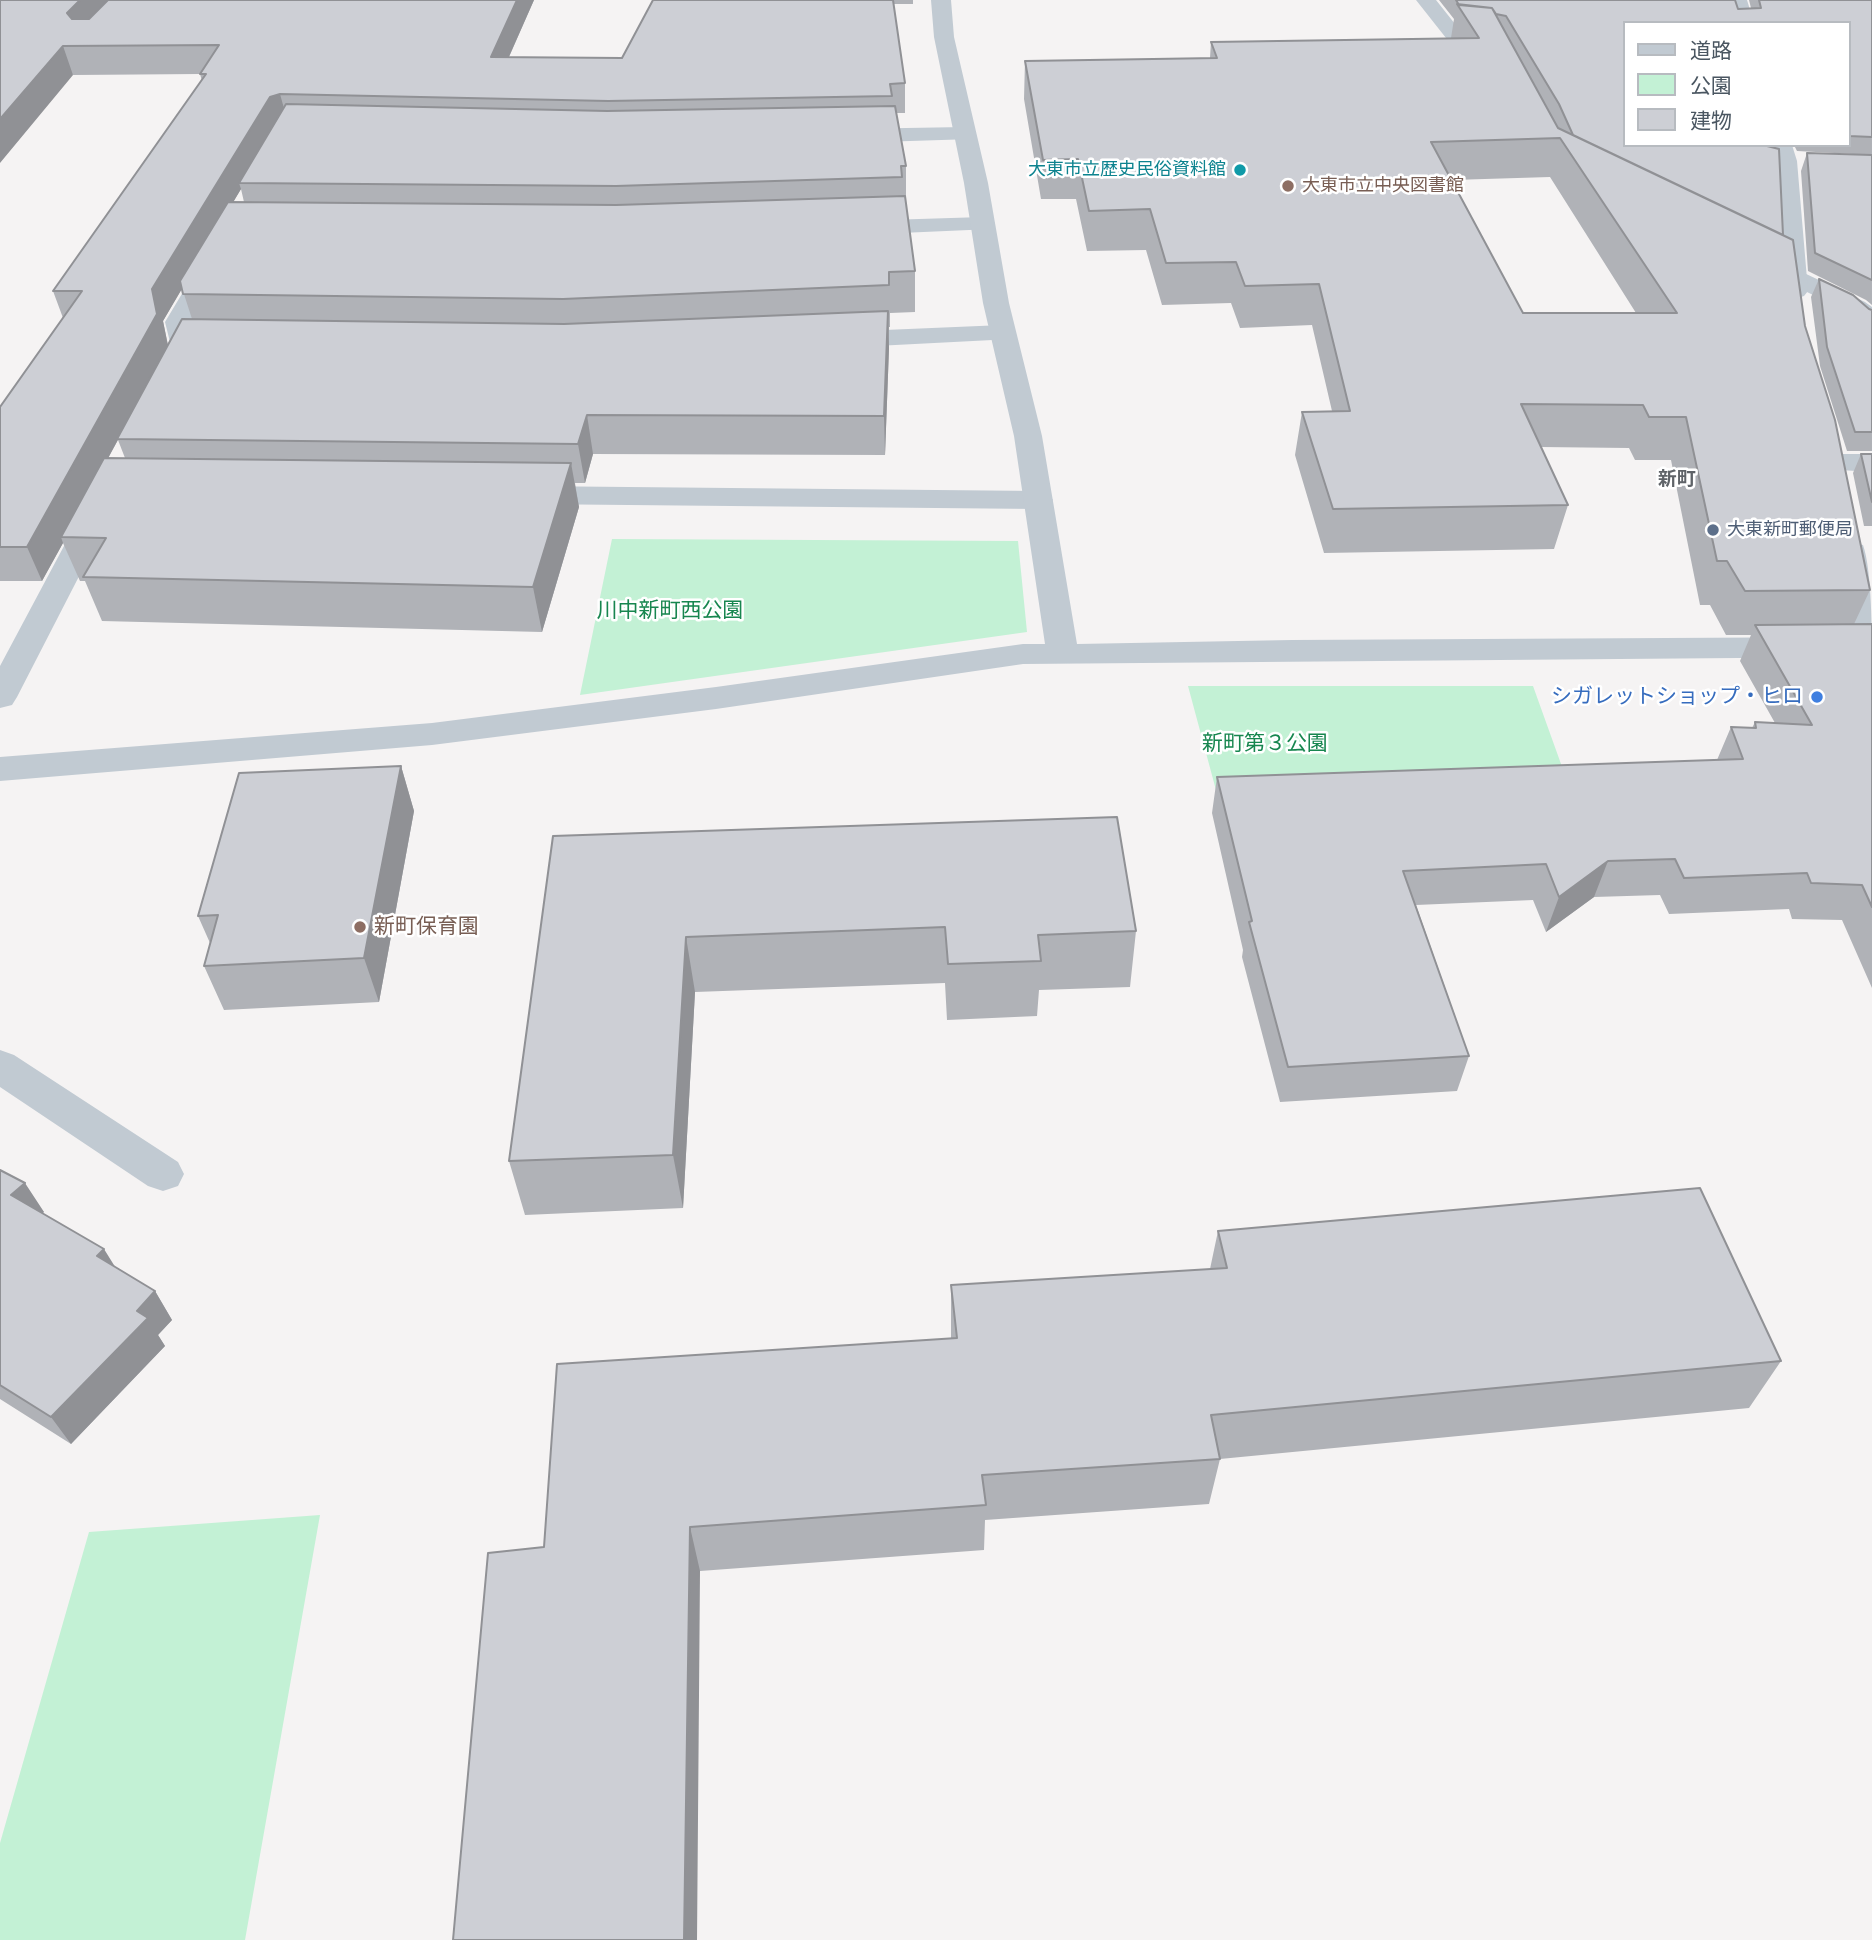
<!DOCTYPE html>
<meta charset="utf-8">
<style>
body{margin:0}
#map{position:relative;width:1872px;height:1940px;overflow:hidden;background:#f5f3f3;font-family:"DM Sans","Noto Sans JP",sans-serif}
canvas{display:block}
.legend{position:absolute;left:1623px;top:21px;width:228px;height:126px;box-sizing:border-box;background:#fff;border:2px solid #b7bbc0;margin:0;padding:9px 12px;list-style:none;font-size:21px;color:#4a5661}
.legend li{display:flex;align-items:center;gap:14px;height:35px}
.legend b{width:35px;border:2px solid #b7bbc0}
</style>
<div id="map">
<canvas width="1872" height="1940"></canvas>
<ul class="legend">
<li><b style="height:9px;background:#c1cad2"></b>道路</li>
<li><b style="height:19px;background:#c3f1d5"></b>公園</li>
<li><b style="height:19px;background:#cdcfd5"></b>建物</li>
</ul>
</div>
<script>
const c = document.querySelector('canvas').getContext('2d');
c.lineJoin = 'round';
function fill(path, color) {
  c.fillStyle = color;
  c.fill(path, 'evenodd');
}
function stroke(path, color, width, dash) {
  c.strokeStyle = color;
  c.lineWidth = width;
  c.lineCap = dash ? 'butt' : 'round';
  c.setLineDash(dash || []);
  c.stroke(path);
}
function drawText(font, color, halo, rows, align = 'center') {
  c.font = font + ' "DM Sans","Noto Sans JP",sans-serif';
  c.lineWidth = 5;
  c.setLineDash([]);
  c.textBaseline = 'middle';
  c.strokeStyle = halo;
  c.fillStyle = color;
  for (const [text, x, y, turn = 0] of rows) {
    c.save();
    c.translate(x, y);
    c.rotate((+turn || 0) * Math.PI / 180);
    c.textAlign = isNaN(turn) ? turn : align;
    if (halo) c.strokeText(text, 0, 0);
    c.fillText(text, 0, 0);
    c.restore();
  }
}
fill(new Path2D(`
 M612 539 1018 541 1027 632 580 695Z
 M1188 686H1533L1570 789 1220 805Z
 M320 1515 245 1940H0V1843L89 1532Z`), '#c3f1d5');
fill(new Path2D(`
 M1416 0H1436L1459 29 1500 34 1508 47 1505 51H1491L1486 43 1446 38Z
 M1760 252 1865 302 1872 307V328L1863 326 1847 312 1751 264 1748 259 1751 254Z
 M0 1050 14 1055 178 1162 184 1174 178 1186 163 1191 148 1186 0 1087Z`), '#c1cad2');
fill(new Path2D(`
 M965 127 973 129 976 134 973 139 847 143 839 141 836 136 839 131 847 129Z
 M983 217 992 219 995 224 992 229 855 235 846 233 843 228 846 223 855 221Z
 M213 255 222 257 225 262 191 322 197 346 180 379 170 381 160 379 157 373 171 346 165 322 204 257Z
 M1003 325 1012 327 1016 333 1012 339 837 348 828 346 824 340 828 334 837 332Z
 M1834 454H1872V472L1824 469 1820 463 1824 457Z
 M526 486 1038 491 1048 494 1053 500 1048 506 1038 509 526 504 516 501 511 495 516 489Z
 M95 507 106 510 110 516 17 697 12 705 0 708V666L80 516 84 510Z`), '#c1cad2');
fill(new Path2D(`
 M931 0H951L954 37 988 183 1009 303 1042 436 1077 644 1292 640 1853 637 1837 551 1841 545 1852 542 1863 545C1872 570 1872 634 1872 665L1861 662 1857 657 1023 664 716 709 432 745 0 781V757L432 723 716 687 1023 644H1045L1014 436 983 303 964 183 934 37Z
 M1727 0H1747L1754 23H1734Z
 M1770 145H1792L1797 161 1808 291 1804 296 1795 299 1786 296 1782 291 1775 161Z`), '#c1cad2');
fill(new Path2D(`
 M0 0H534L509 57 622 58 653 0H913V4H893L905 83V113H896L906 166V206L915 271V312L890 313V327H889V348L885 455 593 454 585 483H575L579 507 542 632 102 621 85 581H80L63 543 42 581H0V407L63 318 53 291 202 81 200 74 73 75ZM241 189 244 202H233ZM182 288 192 319 168 345 163 321ZM118 440 125 458H108Z
 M1439 0H1735L1738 9 1751 8 1749 0H1872V155L1797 151 1794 145H1849V23H1625L1783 235 1870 590 1854 624H1872V988L1842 920 1792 919 1789 909 1669 914 1660 895 1594 897 1546 932 1533 900 1416 905 1469 1056 1457 1091 1280 1102 1242 957 1243 950 1212 813 1217 777 1717 760 1731 727 1752 728 1755 722 1775 723 1740 661 1751 635H1726L1710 605H1700L1671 460H1635L1629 448 1541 447 1568 505 1554 549 1324 553 1295 455 1302 412 1332 411 1312 325 1240 328 1231 303 1162 305 1146 250 1087 251 1076 199H1041L1024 99 1025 61 1210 58 1211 42 1451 38 1454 19ZM1550 177 1636 313H1523L1452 180Z
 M1807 153 1872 155V305L1866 300 1808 271 1801 171Z
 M1819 279 1872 310V451H1847L1820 366 1811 297Z
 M1861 454H1872V526H1864L1853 473Z
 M401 766 414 811 379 1002 224 1010 204 966 210 943 198 916Z
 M553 836 1136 931 1130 987 1039 990 1037 1016 947 1020 945 983 695 992 683 1208 525 1215 509 1161Z
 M0 1170 44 1212 42 1213 114 1267 155 1291 172 1320 158 1335 165 1346 71 1444 0 1399Z
 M1218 1231 1781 1361 1749 1408 1220 1459 1209 1504 985 1520 984 1550 700 1571 544 1547 951 1338V1285L1210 1269Z`), '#b0b2b7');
fill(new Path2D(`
 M80 0H116L76 41 67 13Z
 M517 0H534L496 86 491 57Z
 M63 46 73 75 0 163V119Z
 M280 94 288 123 239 183 241 189 163 321 168 346 66 537H61L63 543 42 581 27 547 152 289 270 97Z
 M888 311 889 348 885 455 884 416Z
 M587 415 593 454 585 483 578 444Z
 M571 463 579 507 542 632 533 587Z
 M401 766 414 811 379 1002 364 958Z
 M1608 861 1594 897 1546 932 1559 897Z
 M686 937 695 992 683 1208 673 1155Z
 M25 1183 44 1212 30 1224 11 1195Z
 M104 1249 122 1278 97 1256Z
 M155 1291 172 1320 158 1335 165 1346 71 1444 51 1417 137 1311Z
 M690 1527 700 1571 697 1940H684Z`), '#909195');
const building = new Path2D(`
 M0 0H80L67 13 72 19H89L108 0H517L491 57 622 58 653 0H893L905 83 890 84 892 96 608 101 280 94 270 97 152 289 157 314 27 547H0V407L82 291H53L206 74H200L219 45 63 46 0 119Z
 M1456 0H1735L1738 9 1761 8 1759 0H1872V137L1849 136V23H1625V145H1763L1779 149 1783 235 1573 135 1559 104 1506 16 1496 14 1492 8 1459 5Z
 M1457 4 1492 8 1558 128 1793 240 1805 326 1835 420 1870 590 1745 591 1727 561H1717L1686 417H1649L1643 405 1521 404 1568 505 1333 509 1302 412 1350 411 1319 284 1245 286 1236 262 1166 263 1150 209 1089 211 1078 159 1043 160 1025 61 1217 58 1211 42 1479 38ZM1560 138 1677 313H1523L1431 142Z
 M286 104 607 111 895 106 906 166H901L902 177 616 186 239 183Z
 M1807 153 1872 155V280L1815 253Z
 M905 196 915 271 889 272V285L563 299 183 294 180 281 228 202 616 205Z
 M1819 279 1853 295 1869 309 1872 310V432H1855L1827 347Z
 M888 311 884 416 587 415 578 444 117 439 182 319 564 324Z
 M1861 454H1872V502Z
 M104 458 571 463 533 587 83 577 106 538 61 537Z
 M1872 624V907L1862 885 1811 883 1807 873 1684 878 1675 859 1608 861 1559 897 1546 864 1403 871 1469 1056 1288 1067 1249 922 1252 921 1217 777 1743 759 1731 727 1756 728 1755 722 1812 725 1755 625Z
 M401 766 364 958 204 966 218 915 198 916 239 773Z
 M1117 817 1136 931 1038 935 1041 961 948 964 945 927 686 937 673 1155 509 1161 553 836Z
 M0 1170 25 1183 11 1195 104 1249 97 1256 155 1291 137 1311 148 1318 51 1417 0 1385Z
 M1700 1188 1781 1361 1211 1415 1220 1459 982 1475 986 1505 690 1527 684 1940H453L488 1553 544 1547 557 1364 957 1338 951 1285 1227 1268 1218 1231Z`);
fill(building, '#cdcfd5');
stroke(building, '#909195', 2);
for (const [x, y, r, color] of [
 [1240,170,7,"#0f9aa8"],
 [1288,186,7,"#8d6e63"],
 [1713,530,7,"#5c6f8a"],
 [1817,697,7,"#3f7fe0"],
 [360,927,7,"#8d6e63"]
]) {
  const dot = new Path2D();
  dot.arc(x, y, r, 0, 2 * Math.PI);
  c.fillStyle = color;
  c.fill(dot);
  stroke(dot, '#fff', 2.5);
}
drawText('18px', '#0d838f', '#fff', [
 ["大東市立歴史民俗資料館",1226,170]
], 'right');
drawText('18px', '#785e54', '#fff', [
 ["大東市立中央図書館",1302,186]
], 'left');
drawText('18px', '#4e5e75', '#fff', [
 ["大東新町郵便局",1727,530]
], 'left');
drawText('bold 19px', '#5f6368', '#fff', [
 ["新町",1677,480]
]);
drawText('21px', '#17864f', '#fff', [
 ["川中新町西公園",670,611],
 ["新町第３公園",1265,744]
]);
drawText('21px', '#366cbe', '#fff', [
 ["シガレットショップ・ヒロ",1803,697]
], 'right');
drawText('21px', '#785e54', '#fff', [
 ["新町保育園",374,927]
], 'left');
</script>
